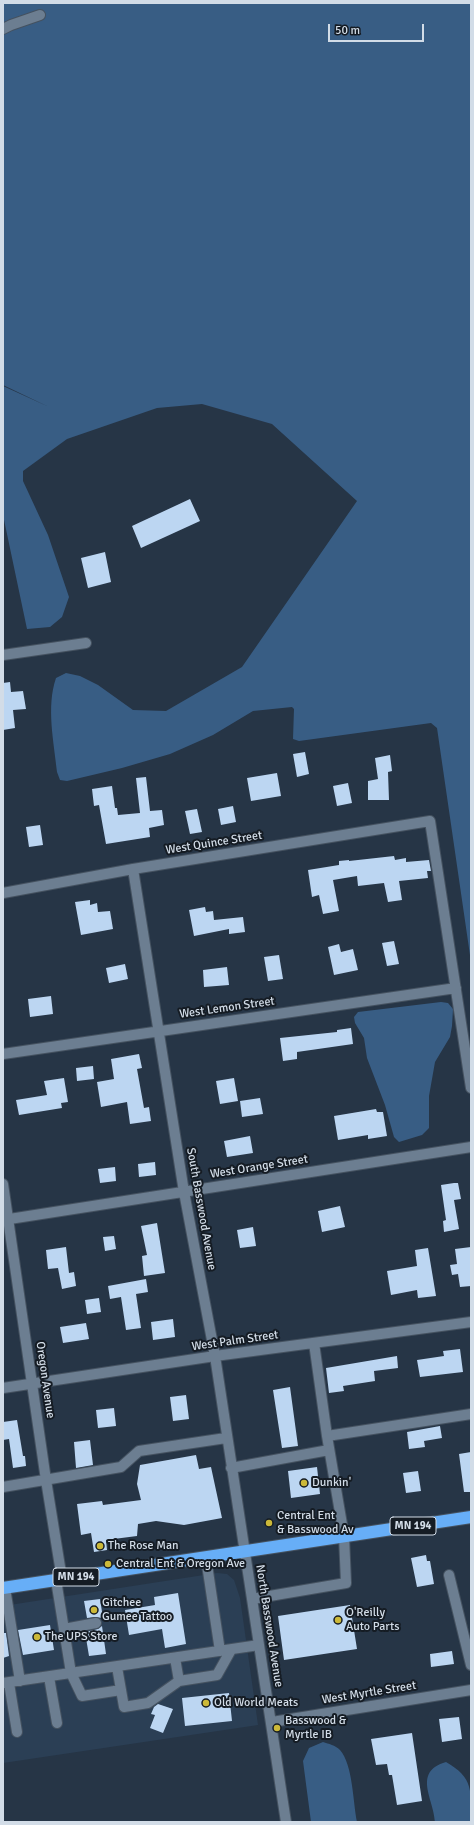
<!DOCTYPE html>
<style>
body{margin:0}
#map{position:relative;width:474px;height:1825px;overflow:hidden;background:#263546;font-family:Signika,sans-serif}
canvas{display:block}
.frame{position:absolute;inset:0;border:4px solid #d2dce7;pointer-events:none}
.scale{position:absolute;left:328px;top:24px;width:96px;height:18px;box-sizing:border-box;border:2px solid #d2dce7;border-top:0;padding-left:5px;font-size:12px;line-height:14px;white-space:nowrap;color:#d2dce7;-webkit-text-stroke:3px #151c24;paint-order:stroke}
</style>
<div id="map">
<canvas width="474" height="1825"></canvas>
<div class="frame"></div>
<div class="scale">50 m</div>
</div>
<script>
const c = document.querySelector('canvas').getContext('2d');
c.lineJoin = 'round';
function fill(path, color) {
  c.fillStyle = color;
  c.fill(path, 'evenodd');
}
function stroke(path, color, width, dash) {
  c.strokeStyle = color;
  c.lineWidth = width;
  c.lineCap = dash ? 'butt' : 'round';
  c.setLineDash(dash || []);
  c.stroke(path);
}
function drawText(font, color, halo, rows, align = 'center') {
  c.font = font + ' Signika,sans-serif';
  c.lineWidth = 4;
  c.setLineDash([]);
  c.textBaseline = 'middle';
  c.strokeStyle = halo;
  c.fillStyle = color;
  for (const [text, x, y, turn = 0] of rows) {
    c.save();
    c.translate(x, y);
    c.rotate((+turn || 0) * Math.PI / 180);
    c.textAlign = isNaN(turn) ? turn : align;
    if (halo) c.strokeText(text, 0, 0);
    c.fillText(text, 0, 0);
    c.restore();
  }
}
fill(new Path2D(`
 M217 1573 227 1574 234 1580 240 1598 258 1725 3 1763V1606Z`), '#2b3f55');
fill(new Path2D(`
 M3 3H471V962L437 728 431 723 299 741 293 739 294 709 292 707 253 711 213 735 170 754 122 768 67 781 60 780 57 772C54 742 46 707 56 678L66 673 80 676 98 685 133 710 166 711 242 667 357 501 272 424 202 404 157 408 67 439 23 471V481L48 535 69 597 62 617 50 627 27 629 3 515V386L49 407 3 385Z
 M441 1002 448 1003 453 1009 452 1026 450 1037 435 1062 429 1096V1128L422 1135 399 1142 394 1137 385 1105 367 1058 364 1038 355 1023 354 1017 358 1012Z
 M323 1742C329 1744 335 1745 340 1750 353 1765 353 1802 357 1822H311L303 1761 309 1748Z
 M446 1762C474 1778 471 1791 471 1822H435C434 1799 412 1772 446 1762Z`), '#385d84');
fill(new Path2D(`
 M190 499 200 521 141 548 132 526Z
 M105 552 111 582 88 588 81 558Z
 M10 682 11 692 23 691 26 709 13 710 15 728 3 730V683Z
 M305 752 309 774 297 777 293 754Z
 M390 755 392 771 388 772 389 800H368V781L378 779 375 758Z
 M277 773 281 796 251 801 247 778Z
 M146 777 150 811 162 810 164 825 149 828 150 837 106 844 99 805 94 806 92 789 112 786 115 808H117L118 815 140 813 136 778Z
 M348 783 352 803 337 806 333 786Z
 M233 806 236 822 221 825 218 809Z
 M197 809 202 832 190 834 185 811Z
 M40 825 43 845 29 847 26 827Z
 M394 856 395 860 406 858V862L429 860 431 871H427L428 878 399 881 402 900 388 902 384 883 358 886 357 876 333 880 339 911 323 914 319 895 312 897 308 870 339 865V861L349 860V861Z
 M90 900V905L97 903 98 912 110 911 113 929 81 935 75 902Z
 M205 907 206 912 213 911 214 920 243 917 245 932 229 934V929L194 936 189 910Z
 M394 941 399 964 387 966 382 943Z
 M339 944 341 952 353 949 358 970 334 975 328 947Z
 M279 955 283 979 268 981 264 957Z
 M125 964 128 979 109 983 106 968Z
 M227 967 229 985 204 987 203 970Z
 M51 996 53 1014 30 1017 28 999Z
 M351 1028 353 1044 297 1052V1059L283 1061 280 1038 337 1032V1030Z
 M139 1054 142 1068 137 1069 144 1108 149 1107 151 1121 130 1124 127 1102 101 1107 97 1082 114 1079 111 1059Z
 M93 1066 94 1079 77 1081 76 1068Z
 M64 1078 68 1102 61 1103 62 1108 19 1115 16 1100 47 1095 44 1081Z
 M234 1078 238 1101 220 1104 216 1081Z
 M260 1098 263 1114 242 1117 240 1101Z
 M376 1109 377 1112H383L387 1136 368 1139V1135L338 1140 334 1116Z
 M250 1136 253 1153 227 1157 224 1141Z
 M155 1162 156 1175 139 1177 138 1164Z
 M115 1167 116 1181 100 1183 98 1169Z
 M454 1183H458L461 1199 454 1200 459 1229 444 1232 443 1221 446 1220 441 1185Z
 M340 1206 345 1227 322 1232 318 1211Z
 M157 1223 165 1273 144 1276 142 1256 147 1255 141 1226Z
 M253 1227 256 1246 240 1248 237 1230Z
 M114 1236 116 1249 105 1251 103 1237Z
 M66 1247 69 1273 74 1272 76 1286 62 1289 58 1268 48 1269 46 1250Z
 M471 1247V1286L460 1287 458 1274 452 1275 450 1265 457 1264 455 1249Z
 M428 1248 436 1296 418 1298 417 1290 391 1295 387 1271 417 1266 415 1250Z
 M146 1279 148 1292 136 1294 141 1328 126 1330 121 1297 110 1299 108 1286Z
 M99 1298 101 1312 87 1314 85 1300Z
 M173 1319 175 1337 153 1340 151 1322Z
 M86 1323 89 1339 63 1343 60 1327Z
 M460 1349 463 1372 420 1377 417 1360 444 1356 443 1351Z
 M397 1356 398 1368 374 1371 375 1381 343 1386 344 1391 329 1393 326 1368Z
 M290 1387 298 1446 282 1448 273 1390Z
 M186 1395 189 1419 173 1421 170 1397Z
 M114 1408 116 1426 98 1428 96 1410Z
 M17 1420 23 1456H25L26 1466 13 1468 9 1439 3 1440V1422Z
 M440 1426 442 1438 424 1441 425 1447 409 1449 407 1432Z
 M90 1440 93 1465 76 1468 74 1442Z
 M471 1452V1492H464L459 1454Z
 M196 1455 199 1469 211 1467 222 1518 184 1525 156 1521 138 1524 137 1536 106 1540 107 1550 94 1552 91 1533 81 1535 77 1504 102 1501 103 1505 141 1500 137 1484 140 1465Z
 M317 1467 320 1494 291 1498 288 1471Z
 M418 1471 421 1491 406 1493 403 1473Z
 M426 1555 427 1561H430L434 1584 417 1587 411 1558Z
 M178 1593 186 1644 165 1648 162 1629 129 1635 125 1610 155 1605 154 1597Z
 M100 1599 103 1618 95 1617 87 1618 84 1601Z
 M350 1605 357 1649 284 1660 278 1616Z
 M50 1625 54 1650 23 1655 18 1630Z
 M102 1626 106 1654 89 1656 85 1632 98 1629Z
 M3 1633H6L9 1656 3 1658Z
 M452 1651 454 1664 431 1667 430 1654Z
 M229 1693 232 1721 185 1726 182 1698Z
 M158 1704 173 1709 163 1733 150 1728 155 1715 151 1714 154 1707Z
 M459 1717 462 1739 442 1742 439 1719Z
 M412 1733 422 1801 397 1805 392 1775H389L387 1764 376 1765 371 1739Z`), '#bcd6f2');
const minor = new Path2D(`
 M3 29 11 25 40 15
 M3 655 86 643
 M133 869 184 1192 215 1356 286 1822
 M3 893 133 869 430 821 471 1088
 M3 1054 456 988
 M3 1184 46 1480 62 1579
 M3 1220 471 1147
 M3 1388 215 1356 471 1322
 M327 1436 471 1414
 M231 1468 329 1450
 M3 1487 121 1467 139 1451 226 1438
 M206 1558 220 1651
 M449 1575 471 1665
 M56 1580 71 1673 82 1696 121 1690
 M5 1588 20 1681
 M252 1599 346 1583 344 1536 327 1436 314 1343
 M64 1629 96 1623
 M175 1658 179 1681 217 1675 231 1650
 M117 1667 124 1707 148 1703 179 1681
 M49 1677 57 1723
 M3 1683 259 1645
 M9 1683 17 1732
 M272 1722 471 1690`);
const highway = new Path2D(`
 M3 1588 471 1517`);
stroke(minor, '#455260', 12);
stroke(highway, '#455260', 14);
stroke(minor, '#6c7e91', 10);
stroke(highway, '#67aef7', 12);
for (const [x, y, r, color] of [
 [304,1483,4,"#ccb939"],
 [269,1523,4,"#ccb939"],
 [100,1546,4,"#ccb939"],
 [108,1564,4,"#ccb939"],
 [94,1610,4,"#ccb939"],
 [338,1620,4,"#ccb939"],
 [37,1637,4,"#ccb939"],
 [206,1703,4,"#ccb939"],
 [277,1728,4,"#ccb939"]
]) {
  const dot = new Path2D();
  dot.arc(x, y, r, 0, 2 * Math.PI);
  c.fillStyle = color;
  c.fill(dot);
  stroke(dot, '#151c24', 1.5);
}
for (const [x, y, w] of [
 [413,1526,46],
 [76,1577,46]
]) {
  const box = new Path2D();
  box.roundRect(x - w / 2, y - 9, w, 18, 3);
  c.fillStyle = '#151c24';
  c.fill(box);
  stroke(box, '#d2dce7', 1);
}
drawText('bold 11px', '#d2dce7', null, [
 ["MN 194",413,1526],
 ["MN 194",76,1577]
]);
drawText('12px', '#d2dce7', '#151c24', [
 ["West Quince Street",214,843,-9],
 ["West Lemon Street",227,1008,-8],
 ["West Orange Street",259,1167,-9],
 ["South Basswood Avenue",201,1209,80],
 ["West Palm Street",235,1341,-8],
 ["Oregon Avenue",45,1380,82],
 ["North Basswood Avenue",269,1626,81],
 ["West Myrtle Street",369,1693,-9]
]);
drawText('12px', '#d2dce7', '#151c24', [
 ["Dunkin'",312,1483],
 ["Central Ent",277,1516],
 ["& Basswood Av",277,1530],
 ["The Rose Man",108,1546],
 ["Central Ent & Oregon Ave",116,1564],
 ["Gitchee",102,1603],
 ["Gumee Tattoo",102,1617],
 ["O'Reilly",346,1613],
 ["Auto Parts",346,1627],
 ["The UPS Store",45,1637],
 ["Old World Meats",214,1703],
 ["Basswood &",285,1721],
 ["Myrtle IB",285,1735]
], 'left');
</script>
